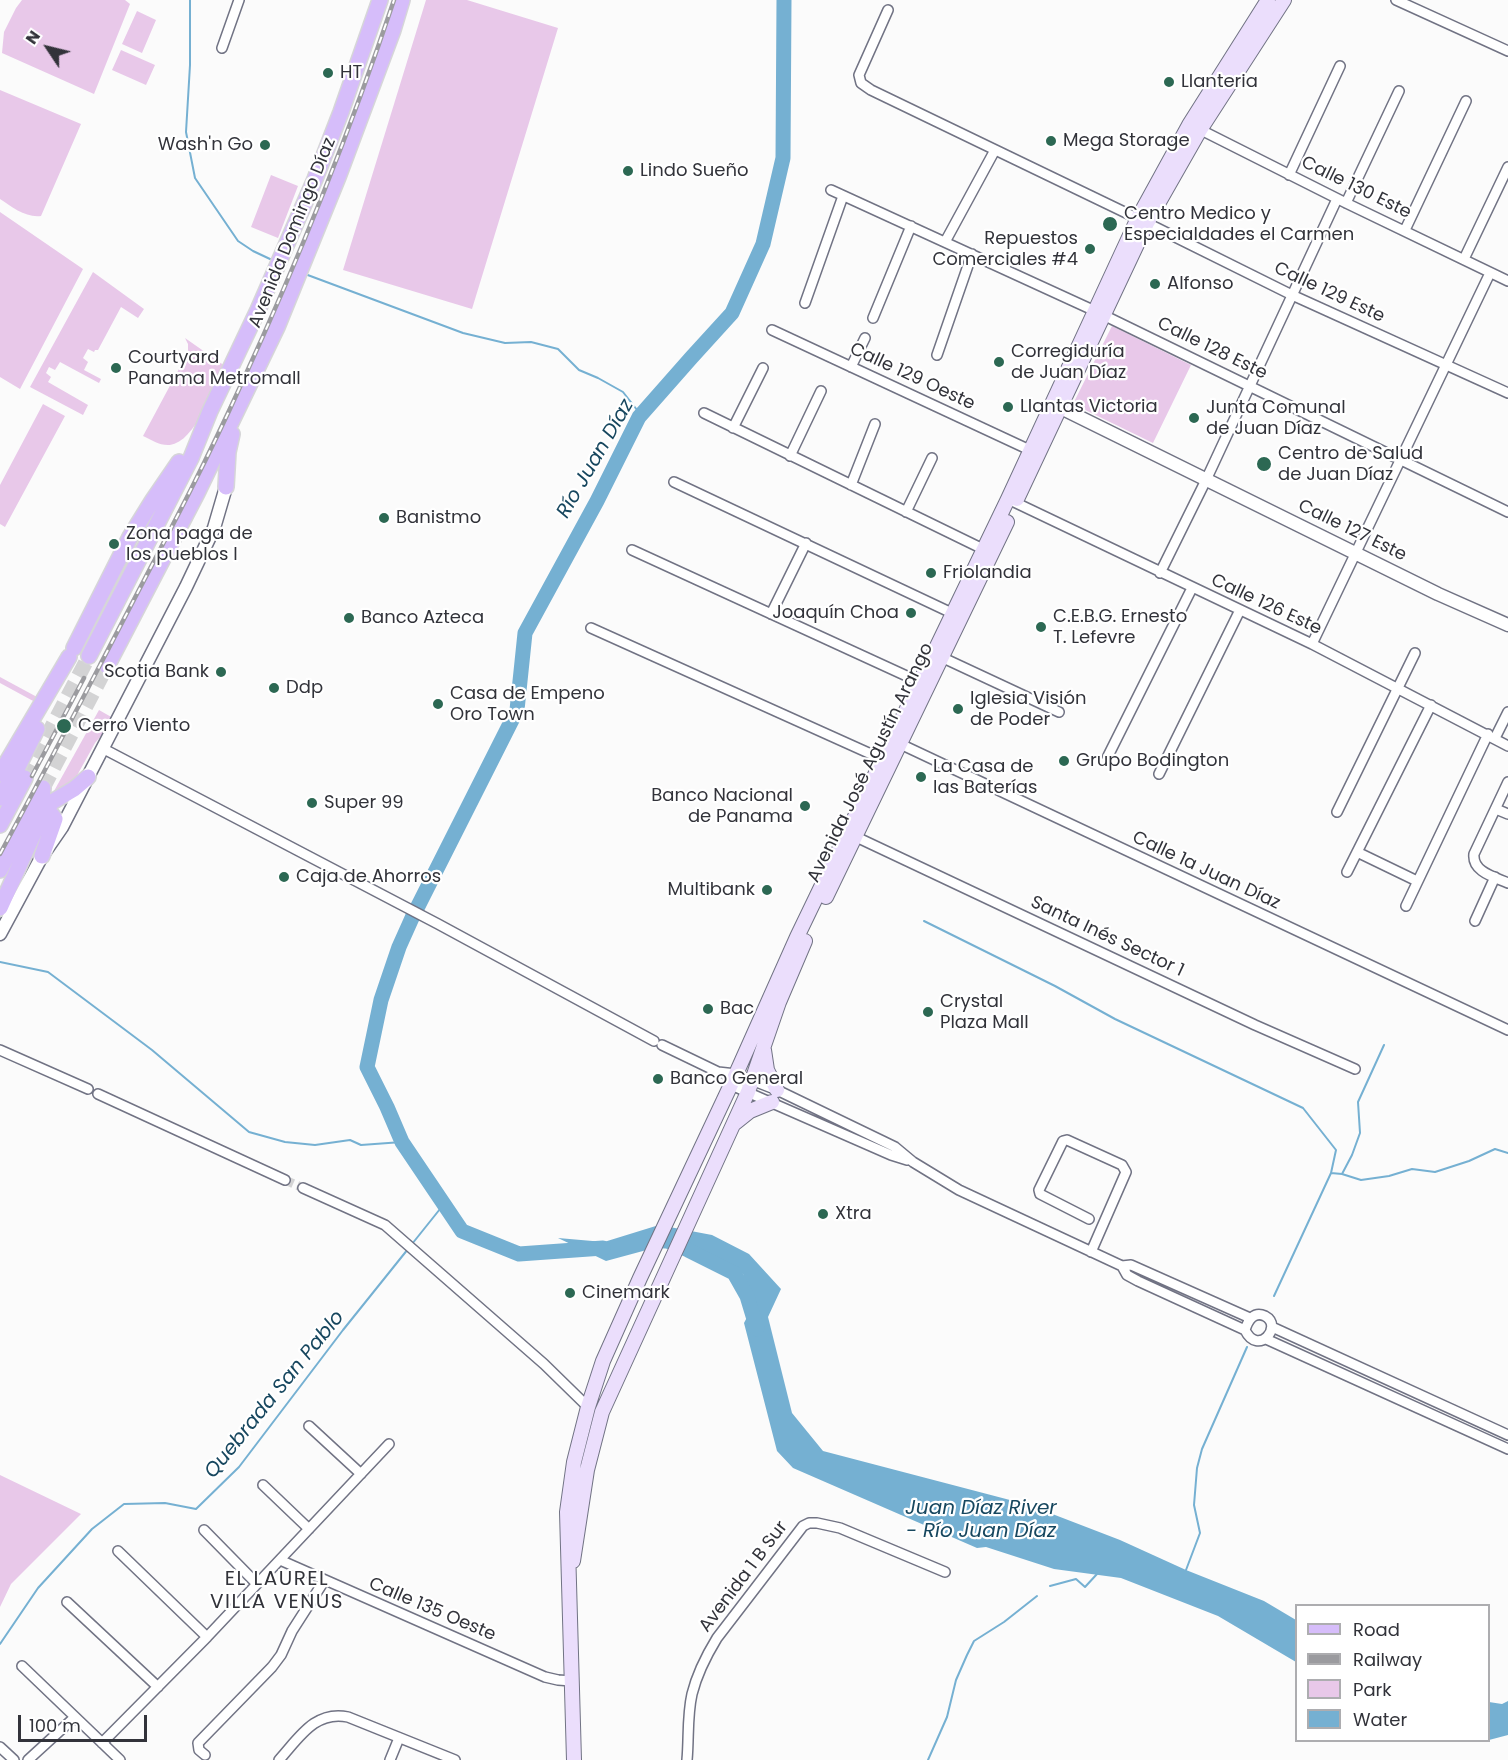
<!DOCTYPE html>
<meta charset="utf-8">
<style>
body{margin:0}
#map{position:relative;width:1508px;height:1760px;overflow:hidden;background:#fbfbfb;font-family:Poppins,sans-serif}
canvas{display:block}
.legend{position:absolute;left:1295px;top:1604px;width:195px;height:138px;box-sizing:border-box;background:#fff;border:2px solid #adadb0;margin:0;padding:8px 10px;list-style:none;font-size:18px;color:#32333a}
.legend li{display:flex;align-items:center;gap:12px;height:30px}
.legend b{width:30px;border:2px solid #adadb0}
.north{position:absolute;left:18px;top:18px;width:60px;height:60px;-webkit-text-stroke:4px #fff;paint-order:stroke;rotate:305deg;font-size:16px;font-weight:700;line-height:24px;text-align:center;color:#32333a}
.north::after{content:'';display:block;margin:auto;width:21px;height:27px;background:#32333a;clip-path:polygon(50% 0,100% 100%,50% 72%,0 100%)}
.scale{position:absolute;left:18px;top:1715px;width:129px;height:27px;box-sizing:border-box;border:3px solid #32333a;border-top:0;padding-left:8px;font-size:18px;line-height:21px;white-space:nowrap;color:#32333a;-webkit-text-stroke:4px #fff;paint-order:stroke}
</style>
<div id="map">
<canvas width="1508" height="1760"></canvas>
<ul class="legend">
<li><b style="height:8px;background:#d6bdfa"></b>Road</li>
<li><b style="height:8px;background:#9b9b9f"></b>Railway</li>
<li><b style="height:16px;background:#e8c8e9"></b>Park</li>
<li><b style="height:16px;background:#75b0d2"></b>Water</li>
</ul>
<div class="north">N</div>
<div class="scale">100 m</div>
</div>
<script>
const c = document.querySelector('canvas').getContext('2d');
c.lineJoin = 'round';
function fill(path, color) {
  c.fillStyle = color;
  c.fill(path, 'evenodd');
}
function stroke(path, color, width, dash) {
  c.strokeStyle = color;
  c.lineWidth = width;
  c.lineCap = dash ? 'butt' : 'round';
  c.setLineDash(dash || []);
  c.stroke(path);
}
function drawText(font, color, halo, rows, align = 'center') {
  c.font = font + ' Poppins,sans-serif';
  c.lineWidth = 4.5;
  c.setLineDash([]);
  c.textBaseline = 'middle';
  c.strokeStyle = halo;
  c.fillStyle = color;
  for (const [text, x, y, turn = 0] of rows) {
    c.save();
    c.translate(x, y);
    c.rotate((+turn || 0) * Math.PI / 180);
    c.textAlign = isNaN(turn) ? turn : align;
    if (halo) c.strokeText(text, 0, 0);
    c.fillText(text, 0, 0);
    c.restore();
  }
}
fill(new Path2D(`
 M22 0H125L130 4 94 94 2 53 4 32 16 8Z
 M426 0H467L558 28 472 309 343 270Z
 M137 11 156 20 142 53 122 44Z
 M121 50 155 65 146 85 112 70Z
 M0 90 81 124 41 216C26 218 12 207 0 199Z
 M271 175 298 186 278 238 251 227Z
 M0 212 83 269 20 389 0 377Z
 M93 272 144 309 138 318 121 307 98 350H95L94 352 88 349 83 358 88 362 84 370 101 379 99 383 60 362 55 370 49 367 46 373 51 377 48 382 88 405 83 415 30 387Z
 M1112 326 1191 365 1153 443 1073 404Z
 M185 338 225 366C215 387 195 442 170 445 160 446 152 440 143 436L188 352V344Z
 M43 404 65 416 5 527 0 524V485Z
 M0 677 37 697 35 702 0 683Z
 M99 710 113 718 106 730 95 743 74 781 49 800Z
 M0 1475 81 1514 11 1584 0 1607Z`), '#e8c8e9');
fill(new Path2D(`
 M659 1225 712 1235 749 1254 781 1289 768 1317 792 1413 823 1451 1029 1505 1120 1540 1186 1570 1264 1601 1296 1620V1662L1218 1616 1121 1578 1054 1569 986 1547 977 1548 793 1468 777 1451 744 1323 753 1306 743 1274 701 1250 654 1248 606 1261 558 1238 604 1242Z
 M1508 1701V1735L1489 1740V1702L1502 1704Z`), '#75b0d2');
stroke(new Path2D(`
 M190 0V65L186 132 195 178 238 241 253 251 270 259
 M305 274 463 333 505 343 531 342 558 349 579 370 598 378 623 392 641 415
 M924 921 1055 986 1115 1019 1303 1108 1336 1150 1331 1173 1274 1296
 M0 962 48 972 152 1050 249 1132 285 1142 315 1145 350 1140 361 1145 402 1142
 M1331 1173 1342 1174 1352 1155 1360 1133 1358 1102 1384 1045
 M1342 1174 1361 1180 1389 1176 1412 1169 1435 1172 1469 1161 1495 1149 1508 1153
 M412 1244 444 1204
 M1186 1570 1200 1533 1194 1505 1197 1468 1202 1449 1247 1347
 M1050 1586 1076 1579 1085 1587 1097 1574
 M0 1644 38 1588 92 1529 124 1504 165 1503 196 1509 239 1467 343 1330 408 1249
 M928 1760 947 1717 956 1680 967 1655 974 1641 1004 1622 1037 1596`), '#75b0d2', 2);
stroke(new Path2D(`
 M670 1242 688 1250 734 1273 747 1296 757 1329
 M603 1248 519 1254 462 1231 402 1142 387 1107 367 1067 381 1000 399 947 412 918 517 710 525 633 597 501 639 417 691 358 732 313 763 244 783 158 784 0`), '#75b0d2', 15);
stroke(new Path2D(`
 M285 1180 303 1188`), '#d3d3d4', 9, [9, 4.5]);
stroke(new Path2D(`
 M25 778 89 656
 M43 788 107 666`), '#d3d3d4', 15, [15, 8]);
const minor = new Path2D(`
 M1396 0 1508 51
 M888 10 859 75 861 83 871 90 1147 223 1292 295 1508 393
 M222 48 239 0
 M1197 128 1346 203 1508 281
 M1289 175 1340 66
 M831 190 1095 311 1508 512
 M1346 203 1399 91
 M1405 230 1466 101
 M945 242 995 150
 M1464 259 1508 167
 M805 303 843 196
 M873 318 911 226
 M772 330 1034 452
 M937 355 972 254
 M851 367 865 338
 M704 413 987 551
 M733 428 763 368
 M790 456 821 391
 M674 482 956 615
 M851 485 875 424
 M1010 500 1312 644 1508 746
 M906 512 932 458
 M632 550 924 684
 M1160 573 1206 480 1337 199
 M771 614 806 543
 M591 628 882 759
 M1312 644 1490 273
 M939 656 1059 712
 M1495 738 1508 712
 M896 742 1508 1030
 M102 748 438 924 654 1041
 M1108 756 1192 588
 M1159 774 1240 610
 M1508 782 1474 854C1472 872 1495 877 1508 883
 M1496 809 1508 814
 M1337 812 1415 653
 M852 835 1255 1025 1355 1069
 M1357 852 1417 881
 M1347 872 1431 705
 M1406 906 1488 734
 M1475 921 1495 877
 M662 1045 718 1072 736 1074 777 1090 895 1147 913 1162 959 1190 1122 1266 1131 1265 1250 1318
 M0 1050 88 1089
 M728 1082 731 1085 891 1155 907 1160
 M98 1094 285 1180
 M303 1188 385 1225 544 1364 588 1407
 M1089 1219 1040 1194 1039 1190 1063 1141 1067 1140 1122 1165 1126 1172 1091 1252
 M1122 1266 1127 1275 1138 1281 1245 1330C1258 1357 1284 1326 1265 1316 1254 1311 1248 1320 1245 1330
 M1272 1327 1508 1435
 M1266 1339 1508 1449
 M309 1426 361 1474
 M263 1485 309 1529
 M204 1530 257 1584
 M118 1551 207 1637
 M280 1560 545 1677 558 1680 572 1681
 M67 1602 158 1687
 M22 1666 120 1760
 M102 1743 207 1637 389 1444
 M0 1747 14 1760
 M205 1755 199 1750 198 1743 272 1667 281 1655 292 1631 324 1581
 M28 1760 75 1717
 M279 1760C299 1738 315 1710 348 1717L455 1760
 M390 1760 399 1738
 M687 1760C689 1738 687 1716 692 1694 697 1674 706 1656 717 1638L803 1526 809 1523H817L840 1528 945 1572`);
const tertiary = new Path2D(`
 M1053 404 1438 594 1508 625
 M0 934 42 856 62 827 186 587 214 528 226 487`);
const secondary = new Path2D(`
 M1017 499 1147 223 1200 130 1284 0
 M826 897 1007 522
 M764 1050 767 1070 777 1090
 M735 1123 750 1111 772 1102
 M573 1561 587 1470 602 1412 748 1092 779 1002 805 941
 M574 1760 567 1512 574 1462 588 1407 603 1361 640 1278 736 1074 797 937 1008 499 1138 218 1189 125 1268 0`);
const primary = new Path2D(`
 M226 487 228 452 232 434
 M74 648 130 537 153 500 179 462
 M89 656 191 458 210 411 258 310 315 179 341 112 380 0
 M107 666 197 493 277 327 338 177 393 30 402 0
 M0 774 69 657
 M0 798 18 767 37 729
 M42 818 52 802 74 789 88 777
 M0 825 25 778
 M42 856 55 819 52 815H44
 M0 870 39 796
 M0 908 40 820 43 788`);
stroke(minor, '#717384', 12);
stroke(tertiary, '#717384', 15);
stroke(secondary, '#717384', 16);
stroke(primary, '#d6d6d8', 18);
stroke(minor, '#fff', 9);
stroke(tertiary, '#fff', 12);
stroke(secondary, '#ebdefc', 14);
stroke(primary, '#d6bdfa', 15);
const rail = new Path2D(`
 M32 776 84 678
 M0 854C47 767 93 679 139 590 174 523 209 456 240 387 298 261 350 132 394 0`);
stroke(rail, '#9b9b9f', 4.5);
stroke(rail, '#fff', 2, [7]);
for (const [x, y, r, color] of [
 [328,73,6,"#2c6853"],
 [1169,82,6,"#2c6853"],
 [1051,141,6,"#2c6853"],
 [265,145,6,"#2c6853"],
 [628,171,6,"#2c6853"],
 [1110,224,8,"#2c6853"],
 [1090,249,6,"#2c6853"],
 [1155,284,6,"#2c6853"],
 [999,362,6,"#2c6853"],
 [116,368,6,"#2c6853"],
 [1008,407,6,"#2c6853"],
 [1194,418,6,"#2c6853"],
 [1264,464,8,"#2c6853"],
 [384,518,6,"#2c6853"],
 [114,544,6,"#2c6853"],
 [931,573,6,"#2c6853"],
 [911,613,6,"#2c6853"],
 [349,618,6,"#2c6853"],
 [1041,627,6,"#2c6853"],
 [221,672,6,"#2c6853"],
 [274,688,6,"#2c6853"],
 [438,704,6,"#2c6853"],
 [958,709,6,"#2c6853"],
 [64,726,8,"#2c6853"],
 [1064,761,6,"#2c6853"],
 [921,777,6,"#2c6853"],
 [312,803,6,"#2c6853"],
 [805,806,6,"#2c6853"],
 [284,877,6,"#2c6853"],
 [767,890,6,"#2c6853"],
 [708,1009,6,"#2c6853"],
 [928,1012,6,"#2c6853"],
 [658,1079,6,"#2c6853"],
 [823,1214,6,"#2c6853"],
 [570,1293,6,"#2c6853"]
]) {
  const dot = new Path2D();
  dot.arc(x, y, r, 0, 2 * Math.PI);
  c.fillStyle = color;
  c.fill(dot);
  stroke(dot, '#fff', 2);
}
drawText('18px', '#32333a', '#fff', [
 ["HT",340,73],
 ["Llanteria",1181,82],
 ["Mega Storage",1063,141],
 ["Wash'n Go",253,145,"right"],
 ["Lindo Sueño",640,171],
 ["Centro Medico y",1124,214],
 ["Especialdades el Carmen",1124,235],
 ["Repuestos",1078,239,"right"],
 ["Comerciales #4",1078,260,"right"],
 ["Alfonso",1167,284],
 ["Corregiduría",1011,352],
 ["de Juan Díaz",1011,373],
 ["Courtyard",128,358],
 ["Panama Metromall",128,379],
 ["Llantas Victoria",1020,407],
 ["Junta Comunal",1206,408],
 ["de Juan Díaz",1206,429],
 ["Centro de Salud",1278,454],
 ["de Juan Díaz",1278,475],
 ["Banistmo",396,518],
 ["Zona paga de",126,534],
 ["los pueblos I",126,555],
 ["Friolandia",943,573],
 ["Joaquín Choa",899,613,"right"],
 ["C.E.B.G. Ernesto",1053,617],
 ["T. Lefevre",1053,638],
 ["Banco Azteca",361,618],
 ["Scotia Bank",209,672,"right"],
 ["Ddp",286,688],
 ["Casa de Empeno",450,694],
 ["Oro Town",450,715],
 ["Iglesia Visión",970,699],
 ["de Poder",970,720],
 ["Cerro Viento",78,726],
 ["Grupo Bodington",1076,761],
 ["La Casa de",933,767],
 ["las Baterías",933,788],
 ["Banco Nacional",793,796,"right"],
 ["de Panama",793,817,"right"],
 ["Super 99",324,803],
 ["Caja de Ahorros",296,877],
 ["Multibank",755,890,"right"],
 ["Crystal",940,1002],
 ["Plaza Mall",940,1023],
 ["Bac",720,1009],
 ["Banco General",670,1079],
 ["Xtra",835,1214],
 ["Cinemark",582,1293]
], 'left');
drawText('18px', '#32333a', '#fff', [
 ["Calle 130 Este",1356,188,26],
 ["Avenida Domingo Díaz",293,233,-68],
 ["Calle 129 Este",1329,293,25],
 ["Calle 128 Este",1212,349,26],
 ["Calle 129 Oeste",912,377,25],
 ["Calle 127 Este",1352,531,26],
 ["Calle 126 Este",1266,605,25],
 ["Avenida José Agustín Arango",871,763,-64],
 ["Calle 1a Juan Díaz",1206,871,25],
 ["Santa Inés Sector 1",1107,937,25],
 ["Avenida 1 B Sur",744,1577,-53],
 ["Calle 135 Oeste",432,1610,23]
]);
drawText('italic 20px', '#17475f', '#fff', [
 ["Río Juan Díaz",596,459,-60],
 ["Quebrada San Pablo",275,1395,-51],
 ["Juan Díaz River",981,1509],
 ["- Río Juan Díaz",981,1532]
]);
c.letterSpacing = '1.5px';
drawText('20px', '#32333a', '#fff', [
 ["EL LAUREL",277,1580],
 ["VILLA VENUS",277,1603]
]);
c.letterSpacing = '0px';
</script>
